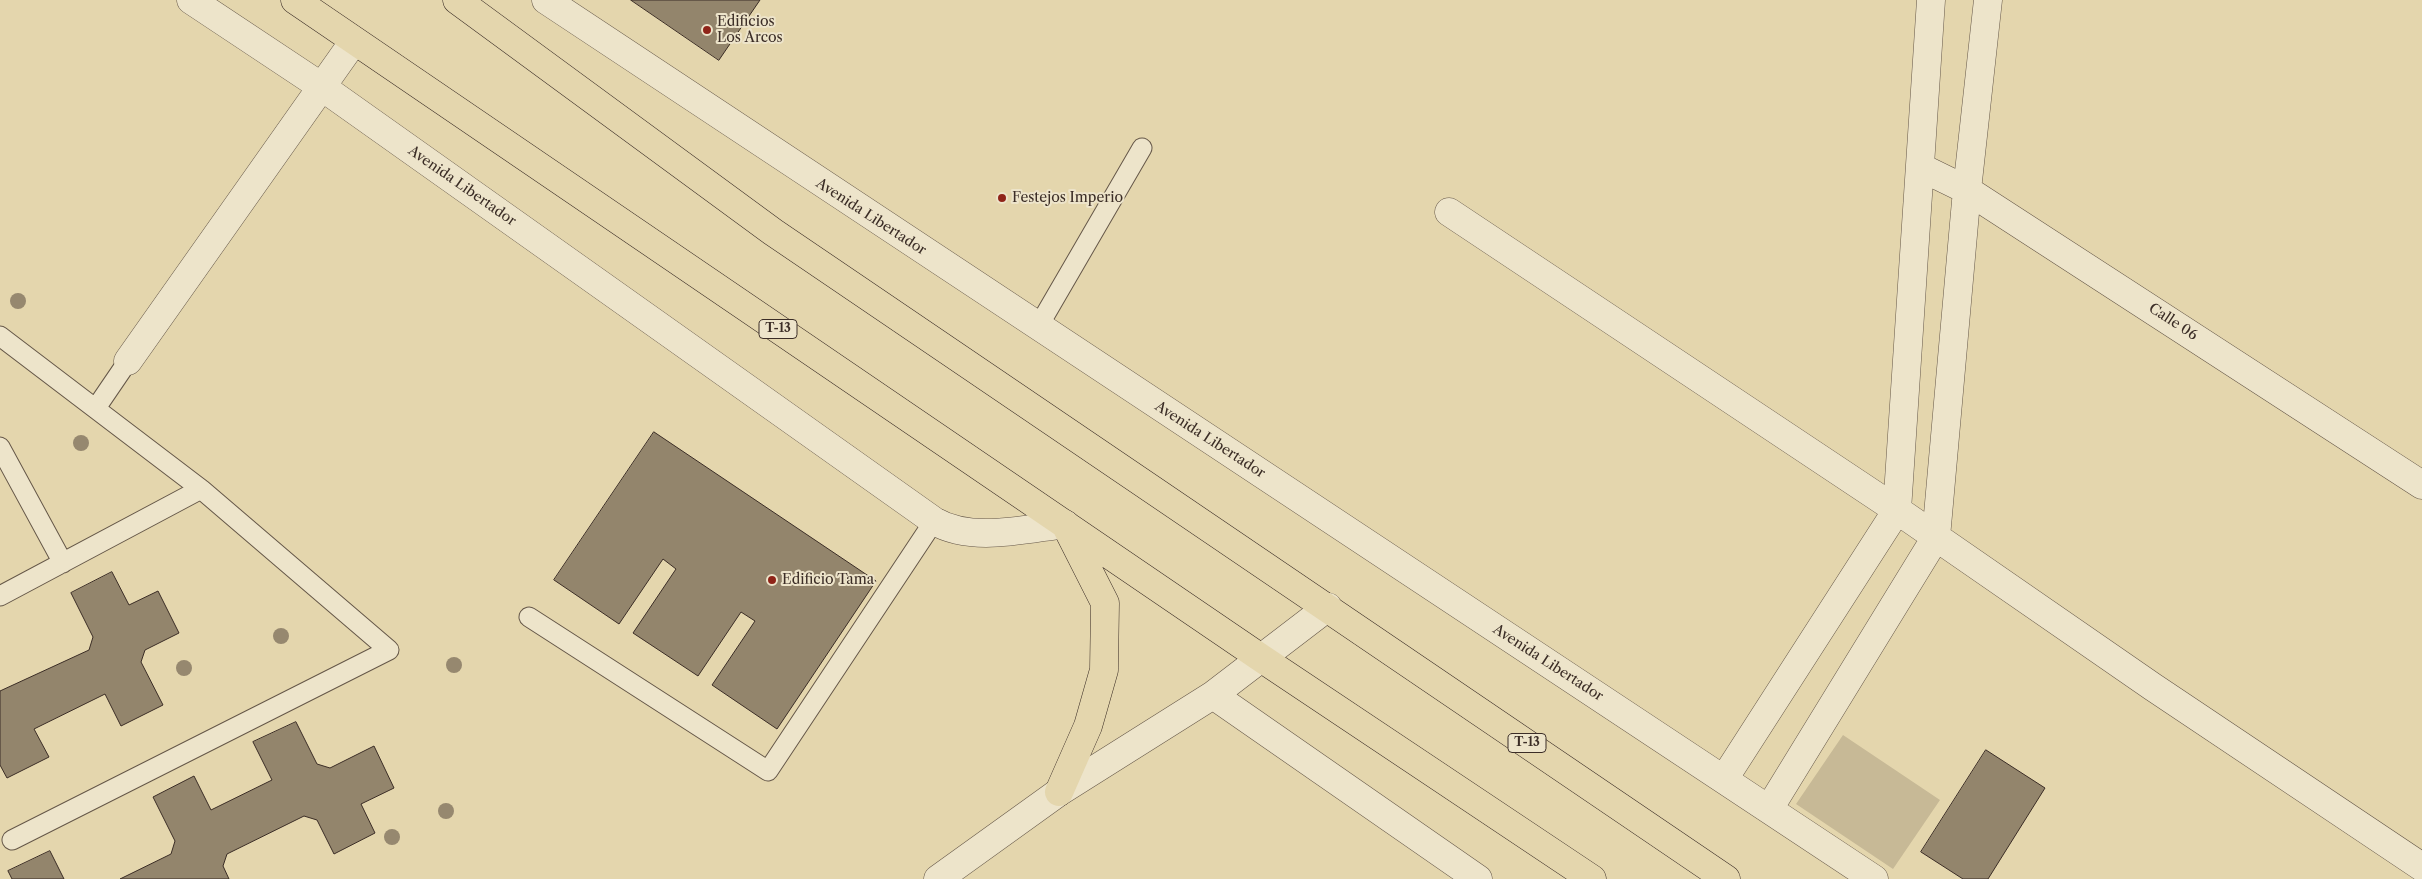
<!DOCTYPE html>
<style>
body{margin:0}
canvas{display:block;background:#e4d6ad}
</style>
<canvas width="2422" height="879"></canvas>
<script>
const c = document.querySelector('canvas').getContext('2d');
c.lineJoin = 'round';
function fill(path, color) {
  c.fillStyle = color;
  c.fill(path, 'evenodd');
}
function stroke(path, color, width, dash) {
  c.strokeStyle = color;
  c.lineWidth = width;
  c.lineCap = dash ? 'butt' : 'round';
  c.setLineDash(dash || []);
  c.stroke(path);
}
function drawText(font, color, halo, rows, align = 'center') {
  c.font = font + ' "Libre Caslon Text",serif';
  c.lineWidth = 4;
  c.setLineDash([]);
  c.textBaseline = 'middle';
  c.strokeStyle = halo;
  c.fillStyle = color;
  for (const [text, x, y, turn = 0] of rows) {
    c.save();
    c.translate(x, y);
    c.rotate((+turn || 0) * Math.PI / 180);
    c.textAlign = isNaN(turn) ? turn : align;
    if (halo) c.strokeText(text, 0, 0);
    c.fillText(text, 0, 0);
    c.restore();
  }
}
fill(new Path2D(`
 M1843 735 1940 800 1893 869 1796 804Z`), '#c7b996');
const building = new Path2D(`
 M631 0H760L719 60Z
 M654 432 876 581 777 729 712 685 755 621 741 612 698 676 633 633 676 569 663 559 619 624 554 580Z
 M112 572 129 605 158 591 179 633 145 650 141 662 163 705 121 726 105 694 34 729 49 757 7 778 0 765V691L89 650 93 637 71 593Z
 M296 722 317 764 330 768 374 746 394 788 361 804 375 833 334 854 317 820 304 816 227 854 223 866 229 879H120L171 854 175 841 153 797 194 776 211 810 272 780 253 742Z
 M1986 750 2045 788 1988 879H1963L1921 852Z
 M50 851 64 879H12L8 871Z`);
fill(building, '#93856c');
stroke(building, '#3b2d26', 1);
const lane = new Path2D(`
 M1038 327 1142 148
 M0 336 201 489 389 650 12 840
 M96 408 128 361
 M0 447 63 563
 M0 596 201 489
 M529 617 768 771 934 521`);
const street = new Path2D(`
 M191 0 322 87 934 521C972 543 1024 529 1065 524
 M546 0 1874 879
 M1920 167 1967 190 2422 485
 M1449 212 1897 510 2153 687 2422 867
 M128 361 354 41
 M1213 695 1478 879
 M1724 779 1897 510 1931 0
 M1769 809 1936 537 1967 190 1988 0
 M938 879 1059 792 1213 695 1328 607`);
const highway = new Path2D(`
 M295 0 1261 658 1592 879
 M457 0 773 232 1726 879
 M1059 792 1088 726 1104 670 1105 603 1067 528`);
stroke(lane, '#655748', 21);
stroke(street, '#655748', 29);
stroke(highway, '#3b2d26', 29);
stroke(lane, '#ede4ca', 19);
stroke(street, '#ede4ca', 28);
stroke(highway, '#e4d6ad', 28);
c.fillStyle = '#96886f';
for (const [x, y] of [
 [18,301],
 [81,443],
 [281,636],
 [454,665],
 [184,668],
 [446,811],
 [392,837]
]) {
  c.beginPath();
  c.arc(x, y, 8, 0, 2 * Math.PI);
  c.fill();
}
for (const [x, y, r, color] of [
 [707,30,5,"#8f2418"],
 [1002,198,5,"#8f2418"],
 [772,580,5,"#8f2418"]
]) {
  const dot = new Path2D();
  dot.arc(x, y, r, 0, 2 * Math.PI);
  c.fillStyle = color;
  c.fill(dot);
  stroke(dot, '#ede4ca', 2);
}
for (const [x, y, w] of [
 [778,329,38],
 [1527,743,38]
]) {
  const box = new Path2D();
  box.roundRect(x - w / 2, y - 9.5, w, 19, 4);
  c.fillStyle = '#ede4ca';
  c.fill(box);
  stroke(box, '#3b2d26', 1);
}
drawText('bold 12px', '#3b2d26', null, [
 ["T-13",778,329],
 ["T-13",1527,743]
]);
drawText('14px', '#3b2d26', '#ede4ca', [
 ["Edificios",717,22],
 ["Los Arcos",717,38],
 ["Festejos Imperio",1012,198],
 ["Edificio Tama",782,580]
], 'left');
drawText('14px', '#3b2d26', '#ede4ca', [
 ["Avenida Libertador",462,186,35],
 ["Avenida Libertador",871,217,33],
 ["Calle 06",2173,322,33],
 ["Avenida Libertador",1210,440,33],
 ["Avenida Libertador",1548,663,33]
]);
</script>
